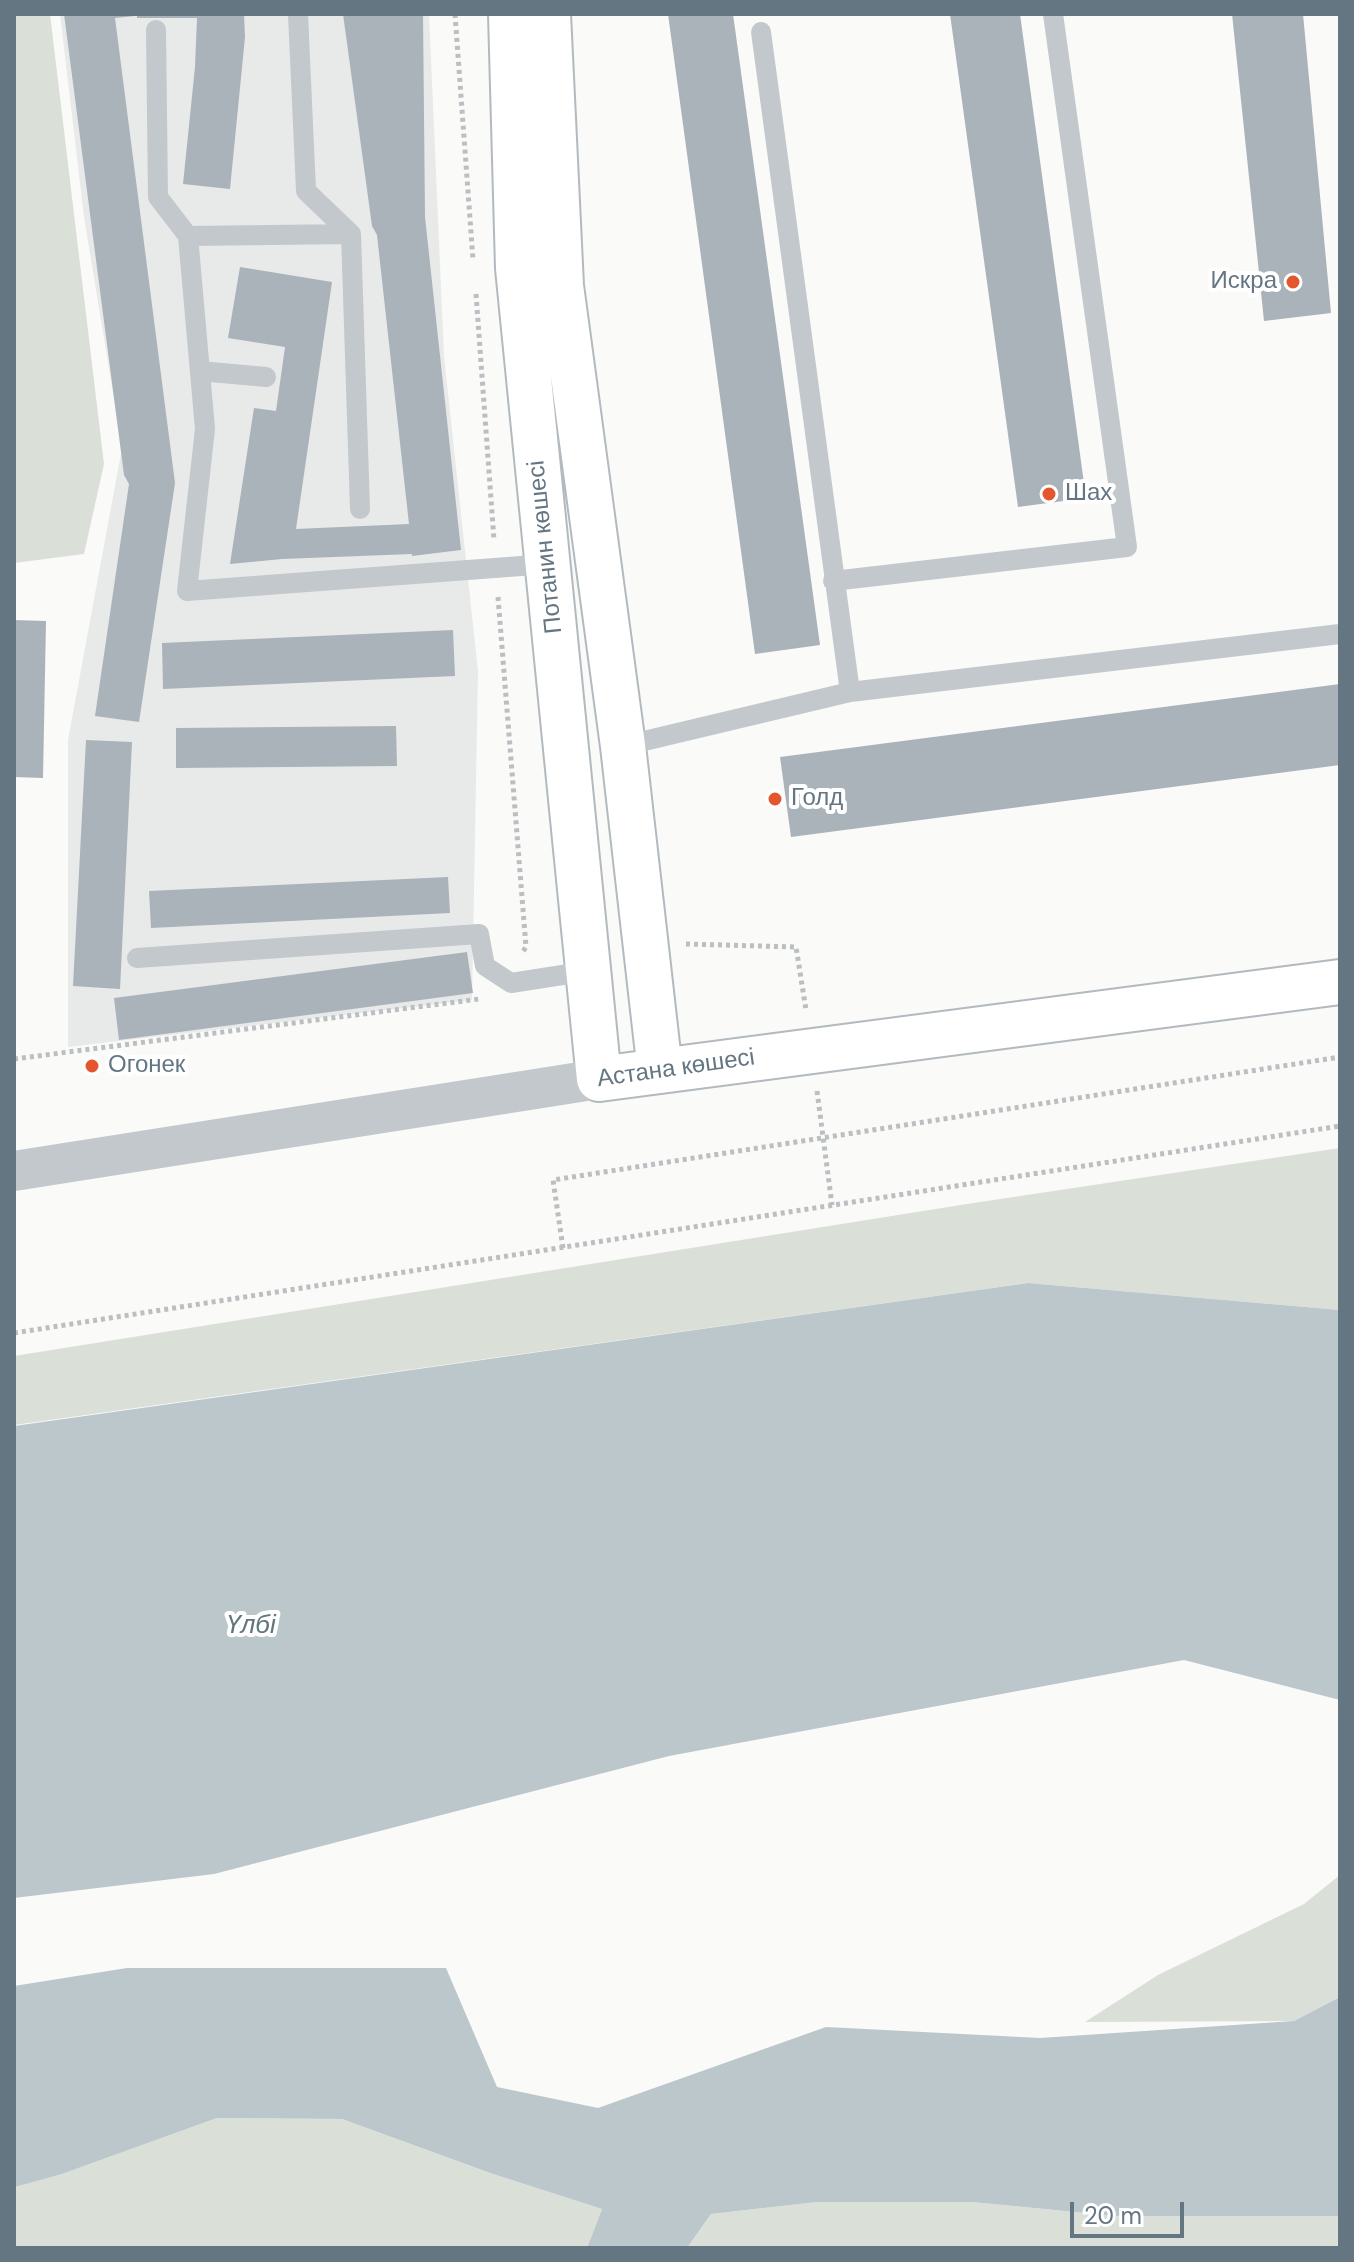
<!DOCTYPE html>
<meta charset="utf-8">
<style>
body{margin:0}
#map{position:relative;width:1354px;height:2262px;overflow:hidden;background:#fafaf8;font-family:"DM Sans",sans-serif}
canvas{display:block}
.frame{position:absolute;inset:0;border:16px solid #657683;pointer-events:none}
.scale{position:absolute;left:1070px;top:2202px;width:114px;height:36px;box-sizing:border-box;border:4px solid #657683;border-top:0;padding-left:10px;font-size:24px;line-height:28px;white-space:nowrap;color:#657683;-webkit-text-stroke:6px #fff;paint-order:stroke}
</style>
<div id="map">
<canvas width="1354" height="2262"></canvas>
<div class="frame"></div>
<div class="scale">20 m</div>
</div>
<script>
const c = document.querySelector('canvas').getContext('2d');
c.lineJoin = 'round';
function fill(path, color) {
  c.fillStyle = color;
  c.fill(path, 'evenodd');
}
function stroke(path, color, width, dash) {
  c.strokeStyle = color;
  c.lineWidth = width;
  c.lineCap = dash ? 'butt' : 'round';
  c.setLineDash(dash || []);
  c.stroke(path);
}
function drawText(font, color, halo, rows, align = 'center') {
  c.font = font + ' "DM Sans",sans-serif';
  c.lineWidth = 8;
  c.setLineDash([]);
  c.textBaseline = 'middle';
  c.strokeStyle = halo;
  c.fillStyle = color;
  for (const [text, x, y, turn = 0] of rows) {
    c.save();
    c.translate(x, y);
    c.rotate((+turn || 0) * Math.PI / 180);
    c.textAlign = isNaN(turn) ? turn : align;
    if (halo) c.strokeText(text, 0, 0);
    c.fillText(text, 0, 0);
    c.restore();
  }
}
fill(new Path2D(`
 M60 14H429L444 356 478 671 472 1000 68 1047V740L122 448 84 217Z`), '#e8e9e9');
fill(new Path2D(`
 M14 14H50L104 464 84 554 14 563Z
 M1340 1148V1310L1028 1283 14 1425V1356L967 1204Z
 M1340 1875V1997L1294 2021 1085 2022 1158 1975 1304 1904Z
 M217 2118 342 2119 493 2174 602 2209 587 2248H14V2186L62 2174Z
 M817 2202H972L1117 2216H1340V2248H687L711 2214Z`), '#dadfd7');
fill(new Path2D(`
 M1028 1283 1340 1310V1700L1184 1660 669 1756 214 1874 14 1898V1426Z
 M127 1968H446L497 2087 598 2108 826 2027 1040 2038 1294 2021 1340 1997V2216H1117L972 2202H817L711 2214 687 2248H587L602 2209 493 2174 342 2119 217 2118 62 2174 14 2187V1986Z`), '#bbc7cb');
fill(new Path2D(`
 M64 14H135V16L115 18 175 483 139 722 95 716 129 484 124 475Z
 M137 14H244L245 37 230 189 183 184 195 67 197 18H137Z
 M343 14H423L425 217 461 550 412 556V554L282 559 230 564 254 408 276 411 285 347 228 338 240 267 332 282 296 529 409 524 377 235 372 226Z
 M668 14H733L820 645 755 654Z
 M950 14H1020L1086 498 1018 507Z
 M1232 14H1303L1331 313 1264 321Z
 M14 620 46 621 43 778 14 777Z
 M453 630 455 676 163 689 162 643Z
 M1340 684V765L791 837 780 757Z
 M396 726 397 766 176 768V728Z
 M86 740 132 742 120 989 73 986Z
 M448 877 450 913 151 928 149 891Z
 M467 952 473 993 119 1040 114 998Z`), '#aab3b9');
const secondary = new Path2D(`
 M511 14 518 268 599 1079 1340 982
 M548 14 561 286 623 746 660 1071`);
stroke(secondary, '#b3babf', 48);
stroke(new Path2D(`
 M455 14 473 260
 M476 294 494 540
 M498 597 526 947 522 953
 M686 944 796 947 806 1010
 M14 1059 479 999
 M817 1091 832 1205
 M563 1248 553 1180 1340 1057
 M14 1333 1340 1126`), '#bbbfc2', 5, [4, 4]);
stroke(new Path2D(`
 M298 14 306 191 351 234
 M156 30 158 197 188 236 205 429 187 591 548 564
 M188 236 351 234 360 509
 M200 371 266 377
 M833 581 1127 547 1053 14
 M850 692 1340 634
 M623 746 850 692 761 32
 M137 958 479 934 485 966 511 983 588 971`), '#c3c8cc', 20);
stroke(new Path2D(`
 M14 1171 599 1079`), '#c3c8cc', 40);
stroke(secondary, '#fff', 44);
for (const [x, y, r, color] of [
 [1293,282,8,"#e4572e"],
 [1049,494,8,"#e4572e"],
 [775,799,8,"#e4572e"],
 [92,1066,8,"#e4572e"]
]) {
  const dot = new Path2D();
  dot.arc(x, y, r, 0, 2 * Math.PI);
  c.fillStyle = color;
  c.fill(dot);
  stroke(dot, '#fff', 3);
}
drawText('24px', '#657683', '#fff', [
 ["Искра",1277,282,"right"],
 ["Шах",1065,494],
 ["Голд",791,799],
 ["Огонек",108,1066]
], 'left');
drawText('24px', '#657683', '#fff', [
 ["Потанин көшесі",546,547,-96],
 ["Астана көшесі",676,1069,-8]
]);
drawText('italic 26px', '#60757c', '#fff', [
 ["Үлбі",251,1626]
]);
</script>
